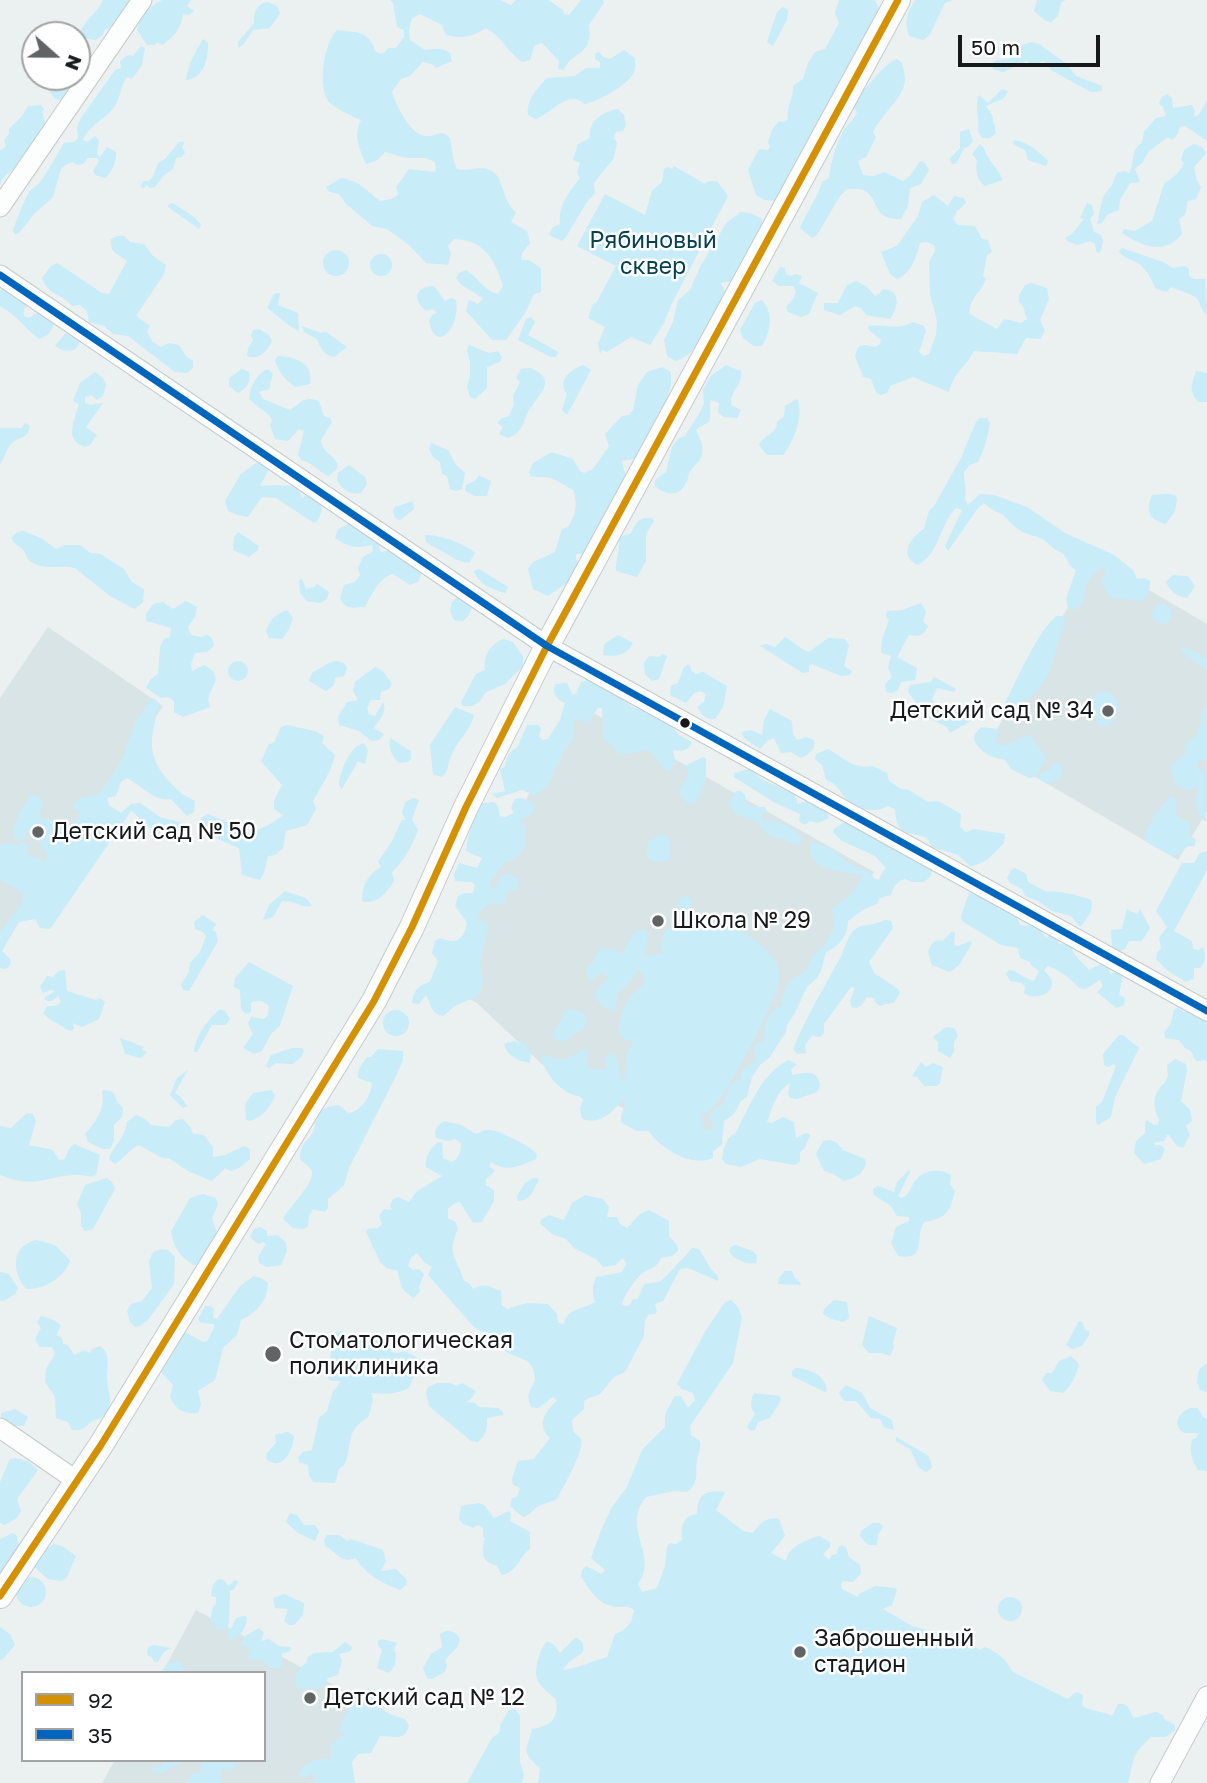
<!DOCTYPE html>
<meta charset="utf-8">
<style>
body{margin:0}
#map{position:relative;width:1207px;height:1783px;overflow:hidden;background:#ebf0f1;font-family:"Golos Text",sans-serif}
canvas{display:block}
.legend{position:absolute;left:21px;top:1671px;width:245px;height:91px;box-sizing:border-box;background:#fff;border:2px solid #a2a3a3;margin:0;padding:9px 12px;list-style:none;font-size:21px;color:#16191a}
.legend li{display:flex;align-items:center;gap:14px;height:35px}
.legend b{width:35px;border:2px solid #a2a3a3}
.north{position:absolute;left:21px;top:21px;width:70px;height:70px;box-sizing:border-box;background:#fff;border:2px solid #a2a3a3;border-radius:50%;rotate:111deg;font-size:19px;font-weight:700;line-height:28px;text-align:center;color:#16191a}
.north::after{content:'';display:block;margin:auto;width:24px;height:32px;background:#616465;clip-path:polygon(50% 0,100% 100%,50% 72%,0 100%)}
.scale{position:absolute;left:958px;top:35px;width:142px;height:32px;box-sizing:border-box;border:4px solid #16191a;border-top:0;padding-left:9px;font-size:21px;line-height:24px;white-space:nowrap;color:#16191a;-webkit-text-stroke:5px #fff;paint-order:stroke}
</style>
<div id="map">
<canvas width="1207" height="1783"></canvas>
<ul class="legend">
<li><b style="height:9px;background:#d59104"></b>92</li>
<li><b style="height:9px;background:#0065bd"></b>35</li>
</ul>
<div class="north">N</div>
<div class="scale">50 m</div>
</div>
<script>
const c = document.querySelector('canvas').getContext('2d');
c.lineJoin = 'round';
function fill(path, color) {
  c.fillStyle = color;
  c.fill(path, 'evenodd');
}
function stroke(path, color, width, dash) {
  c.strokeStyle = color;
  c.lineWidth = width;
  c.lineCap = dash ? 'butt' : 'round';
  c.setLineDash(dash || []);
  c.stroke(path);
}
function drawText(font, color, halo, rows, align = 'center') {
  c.font = font + ' "Golos Text",sans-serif';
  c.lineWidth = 5;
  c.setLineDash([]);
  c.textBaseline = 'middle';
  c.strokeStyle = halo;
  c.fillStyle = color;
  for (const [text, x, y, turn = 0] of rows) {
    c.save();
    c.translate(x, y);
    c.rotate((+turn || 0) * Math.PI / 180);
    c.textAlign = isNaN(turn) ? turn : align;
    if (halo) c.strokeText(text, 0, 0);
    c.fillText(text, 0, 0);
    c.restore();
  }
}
fill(new Path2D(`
 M1096 559 1207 624V811L1178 860 986 748Z
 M48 627 163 706 0 945V698Z
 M574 702 874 872 705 1151 546 1068 477 1003 448 988 482 890Z
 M196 1610 374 1707 334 1783H102L115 1760H264V1673H162Z`), '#d9e4e7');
fill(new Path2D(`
 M103 0H131L110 28 105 29 103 35 96 40 83 38 80 33C85 19 97 14 103 0Z
 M162 0H191L187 6 194 11 189 15 183 14C182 27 172 39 162 45L157 42 155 45H147L137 30C141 16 149 6 162 0Z
 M390 0H500L511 5 516 0H548L563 10 564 14 569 15 581 0H603L604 3 589 25C594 56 572 50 564 70L558 69 559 61 542 43 534 46 530 60 522 62C508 53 502 36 486 28 472 37 462 39 446 35L442 25 420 14 412 18 409 30 410 40 425 50C435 49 441 47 450 53L452 61 436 68 432 64 423 62 410 76 401 79 392 92C396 105 411 136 426 136 432 137 438 133 443 133L450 138 454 162 457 169C468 172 481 165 490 170 506 178 500 200 516 212L511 222 527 231 530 243 522 253 521 260H529L541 268V292L534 294 525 313 506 340H492L466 311 469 300 478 304 483 299C475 291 461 288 456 278L459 273 466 270C478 277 484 291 498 294L503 286C495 260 485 240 454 239L448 246 451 253 448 265 426 263 409 245 387 229 372 226 365 220 346 204 339 194 329 192 326 187 341 178C361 182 365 189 380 201L391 199 398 195 396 187 409 169 433 172 436 171 435 162 426 158H407L385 152 376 161 366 164C359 147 353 136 361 120 352 116 339 110 331 104 316 91 324 42 337 30 358 33 367 29 376 52L382 54 389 48H396L404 37V30L397 27 393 3Z
 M839 0H875L880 11 776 201 765 200 756 195 748 170 759 149 768 150 770 147 768 142 772 130 779 121 784 122 788 119C786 106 794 98 793 86L803 79 808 63 815 52 825 49 839 23 835 13Z
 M915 0H953L945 3 929 36 923 40 909 36C904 21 907 13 915 0Z
 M1037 0H1066L1061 2 1058 16 1051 22 1046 21 1034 11Z
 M267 2 277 6 280 13 270 28 253 30 243 45 238 48V42L254 23C253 13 257 4 267 2Z
 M783 7 788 10 787 20 773 46 767 42 777 12Z
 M203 39 208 43C208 58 205 78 186 80 188 65 195 52 203 39Z
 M1031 42 1039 44 1067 64 1076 76 1102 86V91L1091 92 1051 70 1044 61 1032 65 1027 61 1003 72 993 69 991 64 997 60 1010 59 1016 47Z
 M141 46 145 48 142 65 132 79 127 77C119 88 121 102 110 112 101 121 88 127 83 140L87 142 95 136 99 140 97 154 100 157 107 147 116 152C116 163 113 169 106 178L95 175 93 171 99 161 97 158H88L83 164 77 165 73 162 67 164 61 169 53 197 35 213 19 233 15 234 13 230C14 227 26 196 28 194 31 189 36 187 40 182 49 170 56 156 64 143L74 142 78 138 77 127 81 118 115 70 121 68 120 61 128 55 133 56Z
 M624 50 635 58C635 64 636 69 633 74 626 86 599 101 585 104 567 88 551 115 535 119L528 115C526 100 537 89 547 78L575 76 586 68H600V62L595 59V54L599 52 603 57 610 59Z
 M80 51 84 53C90 71 74 87 61 100L55 99 48 89 46 77H77V52Z
 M897 59 902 63C903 68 905 74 905 80 905 96 880 116 873 132L876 137 866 157 858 161 863 175 873 176 885 172 903 181 910 176 920 161 925 163 929 170 921 184 910 188 908 206 901 219C872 220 880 200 865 191 860 188 853 189 847 189L840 196 817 235 812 238 800 228C807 211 817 199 822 182L829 178C831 161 836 144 844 130 849 123 854 120 857 112L853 106V99C869 89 882 64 897 59Z
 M1002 89 1008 91 1004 98 986 106 992 115 996 133 990 138H983L978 132C980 119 974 105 979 95L988 103Z
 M1167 94 1172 98 1173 108 1192 105 1195 111 1194 117 1199 115 1207 100V141L1185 126 1179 127 1178 134 1172 140 1168 137 1149 151 1142 163 1135 169 1140 182 1130 183 1120 200 1119 210 1108 214 1102 223 1097 224 1103 197 1112 185 1117 173 1124 171 1129 173C1135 164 1130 149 1142 143L1144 132 1156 118 1166 116 1163 107 1159 103 1162 97Z
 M41 105 44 109 42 112 46 127 23 160 3 178 0 185V151L6 146 4 140 9 134V129L22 116 28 106Z
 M618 109 624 115 626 125 623 131 616 132 614 138 617 143 614 158 594 183 595 193 586 203 566 237 562 241 549 235 553 227 560 224C558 206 569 192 580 178L577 173 580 163 573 160 578 144 590 138C588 120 603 112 618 109Z
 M969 129 973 141 969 146 964 148 956 164H952L950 158 960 148V132Z
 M1014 140C1028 142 1038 151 1048 161L1046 166 1028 160 1025 150 1013 144Z
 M179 142H184L182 148 185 152 182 157 176 158 173 169 164 175 155 187 150 188 146 185 143 189 141 186 143 181H149L153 177 158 163 166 158Z
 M980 144 984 148C987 160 998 168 1003 180L985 186C977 181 975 170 977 160L972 154Z
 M1194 144 1202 147 1206 153 1194 167 1197 181 1201 187 1196 199 1188 201 1185 215 1179 219 1182 234C1164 256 1142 246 1122 233L1124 229 1135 231 1152 221 1164 184C1172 177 1179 175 1184 163L1181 160 1184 150Z
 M674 166 705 184 709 181H717L728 196 671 305 664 323 650 345 631 337 607 352 602 350 600 354 598 344 605 327 588 318 593 304 596 303 616 266 577 246 605 194 645 215 652 191 662 182 664 169 668 167 672 169Z
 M934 195 948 206 954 196 964 198 966 203 957 211 953 219 958 225 975 226 982 239 988 240 992 252 987 255 983 276 986 278C983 291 968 298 970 314L997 329 1004 319 1021 323 1027 319 1023 306 1019 302V295L1025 285 1031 283 1047 288 1049 299 1040 320 1045 331 1040 339 1026 338 1017 354 974 351C965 368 955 370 949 392L913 377 890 386 887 393 880 395 876 392 871 379 863 377 855 356 858 347 864 345 875 347 880 344 881 340 869 330 868 326C884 324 897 331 913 322L924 326 926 331 919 352 924 356 929 354 936 335 937 321 930 294 929 262 935 251 934 245 926 242 920 243C916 257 912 273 897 279L890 274 881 252 897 246 918 216 922 202Z
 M173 203 194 217 201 225 199 229 168 207 169 204Z
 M1087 203 1092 205 1094 214 1090 219 1094 232 1101 235 1103 241 1101 251 1097 253 1095 244 1090 241 1077 245 1067 241 1066 237 1072 234 1084 219 1080 218Z
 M741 212 750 213 761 218 763 224 732 281 721 283 728 298C715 318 699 355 675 361L667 356 664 340 673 322 678 300 690 290 700 267 727 222Z
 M118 236H124L130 242 144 244 153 256 166 265 164 274 136 316 150 326 147 331 152 341 161 347 169 343 179 345 186 356 193 361V368L187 373 175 372 128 336 113 334 104 326 89 322 87 311 80 305 72 306C63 294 47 295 42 278L51 266 57 263 102 293 109 294 127 261C118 254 109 252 111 239Z
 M1122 248 1163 262 1173 268 1185 266 1189 269V276L1194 279H1205L1207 315C1201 310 1201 306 1198 300 1193 293 1178 291 1171 287L1167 292 1156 289C1151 280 1148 270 1139 264 1131 259 1124 259 1119 251Z
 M323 263a13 13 0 1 1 26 0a13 13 0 1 1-26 0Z
 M370 265a11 11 0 1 1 22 0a11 11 0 1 1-22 0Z
 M780 267 785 268 786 274 791 276 796 274 802 276 799 283 818 293 809 314 801 317 788 312 786 307 793 299 796 291 793 286H779L772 281Z
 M856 281 866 286 875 296 879 294 883 289C902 290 898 308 890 319L866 315 861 308 855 306 840 315 824 310V303H838L847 285Z
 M434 286 445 301 451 298 456 300C461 326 436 356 429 321L432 315 437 313 433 309 426 311C413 300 414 287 434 286Z
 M5 288 28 305 24 309V316L29 318 41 310 55 320C52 331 50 335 39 339 25 329 16 314 0 306V290Z
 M280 293 278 305 298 313 299 331 290 326 267 308 274 294Z
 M762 300C774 314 771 330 762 346H754L743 338 740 330 755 303Z
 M531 317 535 322 528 335 558 352 556 357H551L518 340 526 319Z
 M302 326 321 333 326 332 347 347 334 357C325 356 320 348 317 339L304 332Z
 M259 329 269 335 272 341C267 351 259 361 247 356L248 349 253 340 251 335 253 330Z
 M67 331 82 336 76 349C67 352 62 351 55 346Z
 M469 345 489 353 498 351 502 357 500 362 487 367V388L475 399 470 397 467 386 470 377V362L467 350Z
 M278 356C296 357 314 363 310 384L295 387C285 380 278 371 275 360Z
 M583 365 591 370 567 415 562 410 567 394C557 379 570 371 583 365Z
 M726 365 741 371C743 386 730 389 731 405L741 410 737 418 723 417 718 412 719 403 711 400C708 408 712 414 709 422L696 429C699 438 704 444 702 455 700 462 693 466 689 473 688 476 688 480 686 483 678 498 665 495 655 486V480L666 472 672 447 678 439 685 436 700 412 704 404 703 389 711 376Z
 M662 367 671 372V385L667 399 644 457 622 461 626 478 589 553 576 554V559L580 566 571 580 548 596 533 589 528 569 533 562 555 552 562 529 568 527C576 514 578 504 573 490 564 485 553 477 543 477 539 477 535 477 531 476L529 472 533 463 552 452 573 459 580 471 584 473 593 469 609 446 605 434 622 416 629 415 633 410 638 385 647 372Z
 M530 368C557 379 542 391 531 407 522 420 525 432 508 438L499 434 503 427 497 423 502 418 509 416 514 405 513 396 520 382 516 378 521 369Z
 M242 369 249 372C251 383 247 388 238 393L229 386V378Z
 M268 369 273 374 269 389 259 392 263 399 290 410C301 403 304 395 319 401L324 416 330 418 332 422 321 440C322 452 333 455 338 464L336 470 328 476C318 471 312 462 301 460L298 455 304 431 299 429 288 441 275 439 270 425 272 421 270 416 249 399C250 387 256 374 268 369Z
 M1196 371 1207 373V402H1199C1188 392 1192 383 1196 371Z
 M95 372 103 378 106 385 103 396 97 400 91 395 85 397V403L90 405 103 403 86 427 97 435 90 445 85 447C63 440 75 420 79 404L73 401 80 383Z
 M797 399C805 414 793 443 783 455H767L759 445C764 434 777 435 777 422L784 416 785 406Z
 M980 418H987L990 423C988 436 984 451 978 462L970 465 964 472C964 483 967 490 965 500L968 505 980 494 994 495 1027 507 1065 533 1114 555 1133 570 1137 579 1145 578 1150 581C1149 601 1145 603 1126 599 1120 598 1115 600 1110 596 1106 593 1104 586 1102 581L1105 572 1104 565C1099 570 1092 575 1088 582 1081 593 1089 603 1074 610L1068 608 1066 599 1076 570C1067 566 1069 560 1063 554 1060 551 1056 551 1053 548 1040 535 1041 539 1025 533 1015 529 1010 521 1003 515 996 511 990 509 984 503L978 508 948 551 945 546 962 510 956 508C940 523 940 553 918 565 898 556 910 538 924 529L929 511 934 506 961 458 976 422Z
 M25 423 30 426C27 439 22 436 13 442 6 448 5 458 0 464V428H22Z
 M431 443 448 450 456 465 465 473 462 489 456 491 450 489 447 476 442 474 440 462 434 458 429 449Z
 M256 463 264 464 269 469 260 486C269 485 289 485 297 487L302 498 306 495C323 497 325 509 317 522L314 523 276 498 262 497 248 517 237 515 228 511 225 501 241 474Z
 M349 465 365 477 367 484 361 493C349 495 342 489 337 480L338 473Z
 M479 475 491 481 487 496H475L465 491 466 485 476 480Z
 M1167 494 1175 495 1177 499 1175 511 1166 524C1148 520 1146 510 1152 495Z
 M413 501 414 509 400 520 395 518 393 511 395 507Z
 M644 518H652L654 521 646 534V561L637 577 616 571C615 559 621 552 618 539L624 535 630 534 638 521Z
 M355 521 384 542 379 547 381 552 393 550 422 573 418 582 410 585 393 574C378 578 372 595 365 607 352 606 347 612 340 598L344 585 355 582 360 575 358 568 363 557 373 551 372 545C355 549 349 547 335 538L338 529Z
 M23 531 41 538 56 549 65 545H80L90 553 100 554 124 569 132 582 144 589 143 602 135 609 110 596 75 568C61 564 42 572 29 560 26 558 26 553 23 550 18 545 15 545 11 538L17 532Z
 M238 532 259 546 257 551 249 557 233 550 234 537Z
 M425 535C440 535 464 543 475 553L469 563 457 560 426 542Z
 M479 569 508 587 505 593C494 590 477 583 474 571Z
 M1173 575 1188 576 1195 586 1187 598C1177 597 1170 591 1166 582Z
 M302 579 306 589 314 587 317 584 329 592 327 599 321 603 306 601 300 592 299 580Z
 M459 596 473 606 468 616 463 621 454 620 450 611 452 602Z
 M186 601 197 607 195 617 188 627 191 635 202 637 207 635 212 638 214 646 207 652 195 653 191 664 192 671 204 665 213 671 216 679 208 699 210 707 183 717 174 712V701L168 697 161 698 146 688 151 679 158 674 160 647 164 639 170 637 171 628 146 621V614L153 604 163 602 173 609Z
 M921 603 926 612 923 621 928 626C924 636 918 637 909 635L897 657 917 668 915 680 901 682 898 690 892 693 886 692 885 684 892 677 888 668 891 656 881 653 882 640 889 620 886 616 887 611 902 610Z
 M1152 614a10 10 0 1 1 20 0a10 10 0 1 1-20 0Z
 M287 610 293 618 289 629 282 639 269 638 266 631C270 620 275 614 287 610Z
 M1057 616H1064L1065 621C1051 657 1054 692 1011 707L1005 703C1016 682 1039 628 1057 616Z
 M618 635 633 643C626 656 616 657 603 655L604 644Z
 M785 637C795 642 799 649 809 652L828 638 845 639 849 645 844 666 852 671 850 675 841 676 812 664 809 666V672L803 673 760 646 766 644 775 647Z
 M503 639 513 642 523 657V666L505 684 486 692 480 701 472 706H463L461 702 476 674 485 670C483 655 490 645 503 639Z
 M1183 647 1200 654 1205 659 1207 657V670L1180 651Z
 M662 654 667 656 659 679 652 681 645 674 644 663 649 656 659 657Z
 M228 671a10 10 0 1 1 20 0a10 10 0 1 1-20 0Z
 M337 661 344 663 347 668 344 676 335 678 334 685 326 691 309 681 312 673 329 663Z
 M690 664 691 670 696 674 703 672 727 686 723 707 715 719C705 720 702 715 697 707L704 702 706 694 701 691 694 693 686 703 670 695 671 686 678 683 684 667Z
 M375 667 383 671 392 684 389 689 381 692 380 700H371L367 708 369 714 375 716 383 702C388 711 379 720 374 728L384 734 379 740 371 741 359 731 339 725 338 717 347 702 358 700 353 691 355 682Z
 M934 677 956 689 954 692 937 688 932 699 935 704 954 706 975 715 972 720 950 733 947 727 919 713 918 705 908 692 910 685 931 682Z
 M588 680 599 682 634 708 642 707 665 718 679 735 692 742C688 752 682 751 673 750L675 760 671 769 667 771C660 766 658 757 651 752 645 747 630 758 617 752L613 745 603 740 602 708H598L588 723 577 719 573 724V740L562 753 560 763 553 770C553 782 546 789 535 795L522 790 497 798 492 794 505 791 500 769 505 767C506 759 509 751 517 748L527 725H538L541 728 539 737 543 740 548 739 560 720 565 703C556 699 552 694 555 684L567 683 572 694H576L581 682Z
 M1104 691 1113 695 1119 704 1116 717 1109 726 1103 727 1098 724 1092 702 1096 694Z
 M151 698 155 699 160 705C156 712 156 717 154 726 147 756 158 772 181 793 185 797 190 797 195 801L194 812 187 816 171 799C154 802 142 786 127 778L121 782 116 796 107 798 109 805 121 813 131 804 140 803 160 817 186 824 189 827 184 836C159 844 149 824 131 811L50 929 40 928 35 919 19 922 2 951 10 959 11 964 6 969 0 968V932L22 904 24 896 18 889 0 880V845L8 843 19 845 22 842 26 844 29 855 46 862 47 855 32 831 27 833 20 842 14 838C11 824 23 806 32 795L37 796 43 803 40 815 43 820 47 818 68 829 74 825 80 811 73 808 74 803 81 797H90L99 794 115 771 124 755 136 721Z
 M1207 703V760L1200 759 1196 767 1205 772 1206 821 1202 820 1195 802 1198 787 1196 785 1191 790H1186L1176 785 1171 772 1172 764 1185 754V743C1188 741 1192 739 1195 737 1203 728 1199 714 1207 703Z
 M455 707 474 715C470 732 457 740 451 756 447 764 450 769 442 777L433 774 430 745Z
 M770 709 792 721 793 734 797 740 806 737 814 740V748L807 755 801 758 791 752 781 753 774 738 768 740 760 749 744 738 742 732 751 730 762 735 764 720Z
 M287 725 315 731 324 736 322 743 335 755C330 775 322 784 313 801L316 809 307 825 286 831 283 848 275 855 268 856 264 873 260 880 242 875 239 848 220 840 200 824 201 818 208 814 232 824 247 834C260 829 273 824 283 815L274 809V801L282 785 261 761 269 744 274 743 281 727Z
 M981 727 998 729 995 744 1005 745 1027 735 1032 737C1035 746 1043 749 1046 759L1035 777 1029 778 1011 769 1005 760C991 757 981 754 974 740L975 734Z
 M390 738 411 751V759L408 762 399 763C392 756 388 748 390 738Z
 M364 743 368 750 365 764 358 761 342 789 339 785C340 771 350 746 364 743Z
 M828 749C844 758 854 770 873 766L887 773 889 781 901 789 909 790 928 802 938 801 961 814 960 827 966 832 974 829 1005 834 1004 843 987 860 971 867 958 855 932 847 927 838C906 830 897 838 895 809L887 806C876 814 861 809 850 802 840 796 841 785 826 780L822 765 815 759 816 754Z
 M703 757 706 759C707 774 705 794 693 804L687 803 678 792 689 774 685 766Z
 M1058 762 1062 766 1060 778 1047 784 1037 778 1043 772 1050 770 1054 763Z
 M750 769 763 780 794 794 798 804 808 800 826 809 829 818 818 823 810 821 805 825 799 821 800 814 775 803 734 777V773Z
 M736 791H741L745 795 746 803 751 807H765L767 811 761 817 763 821C779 820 790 825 802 838L801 842 798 845 767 834 757 821 737 815 728 803Z
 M1171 796 1175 798 1177 816 1190 822 1189 834 1196 840 1194 846 1186 847 1180 853 1171 856 1147 842 1144 835 1155 814Z
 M413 798 419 800 412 819 418 830C412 846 404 861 392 872L394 881C386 894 378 903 363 902 360 888 368 874 381 867L378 862 392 841 402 820H406L402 813 405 802Z
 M520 798 531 801 534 806C532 820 526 814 520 821 527 826 527 831 524 838L526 843C520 854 517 861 504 863L490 882V888L497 886 499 878 506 874 519 878 517 889 505 893 506 899 501 904H488L479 913 478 920 485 921 488 925 480 966 483 980 481 990 477 996 455 1006 443 1016C431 1014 431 1004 426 995L419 1004 412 1003C413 991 418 985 430 982L438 961 432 953 435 941 440 938C457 945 464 940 467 922L455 906 458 896 465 893H473L475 885 472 882 455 881 454 875 459 863 477 868 482 858 466 851 468 837 475 817 473 812 478 804 494 802 498 806 500 816 505 817 514 813 511 808 515 799Z
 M851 822 867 828 866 834 871 837 879 838 932 866 931 876 924 882H912L905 879C898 880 893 887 891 895L880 898 877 904 864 909 848 921C848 935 839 947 826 952L821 971 817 978 807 987 795 1013 787 1025 786 1032 769 1058 760 1065 752 1077 747 1097 741 1101 734 1114 724 1121 722 1144 713 1152V1158C693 1168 660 1149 649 1131H636L621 1122V1115L626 1103 625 1102 620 1103C610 1114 599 1125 582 1119L580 1109 583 1099C577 1094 573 1096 567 1092 554 1084 547 1073 541 1060L543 1055C566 1061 564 1062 583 1049L588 1050 587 1068 606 1070 605 1058 608 1054H614C621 1062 617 1074 624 1082L627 1055 633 1040H625L619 1035C619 1013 626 998 643 985L644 975 638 970 624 989 617 993 616 1009 611 1011 597 1001 594 994 608 977 603 972 591 980 587 975 586 969 593 962 599 949 617 950 623 954C629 943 630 929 646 930L648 942 644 957 663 953 660 947 664 933 672 927 671 923 679 910 678 904 682 897 687 896 692 900 687 918V927C694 922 698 919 707 919 730 919 779 951 780 975 780 995 732 1084 718 1101 714 1107 707 1111 702 1115L703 1130H712L713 1124 709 1118 711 1112 723 1104 729 1087 739 1080 743 1069 756 1061 754 1047 758 1043H764C762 1028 768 1010 783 1005L781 1001C783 996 785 989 788 984 796 973 809 974 811 958L824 946 835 925 832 910C848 895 854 897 862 875 842 871 804 872 811 841L831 848 847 862 872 875 875 879 879 880 882 873 886 868 875 856 842 841 833 832 834 829 843 823Z
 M660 834 669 838 670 856 668 861 653 862 647 857C648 834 645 847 660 834Z
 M1207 851V870L1174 931 1192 941 1193 949 1199 950 1203 947C1206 956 1206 962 1200 968H1194V979L1186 982 1168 971 1156 959 1157 953 1161 948 1159 938 1167 927 1156 911 1182 863H1194L1199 854Z
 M1015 868 1026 874 1028 882 1047 892C1055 890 1082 896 1091 900 1095 909 1087 919 1080 927L1071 916 1052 911 1038 901 1025 896 1022 889 1010 883 1007 878 1011 870Z
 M285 891 306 898 312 906C301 908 294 900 282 901L273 917 263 920 269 905Z
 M969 893 980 894 997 904 998 909 1015 912 1020 925C1036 927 1035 921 1046 938L1051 934 1056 938 1059 944 1070 945 1075 955 1089 970 1103 963 1109 966 1110 974 1119 971 1123 974 1119 995 1125 998 1124 1005 1116 1008 1097 992 1103 986 1100 980 1086 989 1079 988C1073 980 1058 969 1048 966L1044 970C1046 973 1050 976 1051 979 1057 994 1034 1001 1024 993L1025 987 1022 983 1010 981 1006 974 1009 970C1018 971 1025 979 1034 981L1039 971 1032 966 1030 962 1020 958 1018 948 1001 945 962 921 961 916Z
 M1127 909 1137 914 1140 909 1150 928 1142 941H1129L1125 949 1118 952 1112 948 1111 930 1122 929Z
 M203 915 216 924 212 930 216 932 218 941 189 991 183 990 181 984 189 972 190 963 200 952 206 936 203 932 195 929 194 922Z
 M885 920 891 921 893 928 869 962 874 973 898 989 900 993C892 1008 892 1001 880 1006L875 1002 874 998 867 997 862 1005 856 1008 852 1007 850 1001 855 988 851 987 824 1024V1033L820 1037 812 1036 805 1045 806 1053 797 1054 793 1049C806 1018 823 989 839 960 845 950 846 938 854 930 862 923 876 926 885 920Z
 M951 932H955L954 945 958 946 970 941 972 943 960 964 950 972 932 965 928 952C931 944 934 939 943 941Z
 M249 962 293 986 280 1025 271 1034 262 1051 254 1054 243 1048 253 1034 248 1024 251 1017 264 1019 268 1015 269 1006C264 1001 258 999 251 1003V1012L246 1014 241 1009 240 990 234 987 235 978Z
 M65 970 67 991 96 1000 100 998 105 1002 99 1019 82 1027 73 1023 74 1029 70 1031 48 1018 43 1013 47 1006H56L61 1002 58 996 52 1001H47L44 998 55 991 51 990 43 993 40 987 47 976 53 977 58 971Z
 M1178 1007 1184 1012H1200L1207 1017V1062L1205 1060 1196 1061 1191 1051 1185 1048 1179 1040 1165 1038 1164 1033 1171 1023 1174 1010Z
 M220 1009 225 1011 230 1019 226 1025H212L197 1052H194C195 1037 208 1019 220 1009Z
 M566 1009 575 1010 584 1014 586 1025C581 1033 573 1032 567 1040L559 1042 552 1036Z
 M383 1023a13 13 0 1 1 26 0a13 13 0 1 1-26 0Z
 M946 1027 954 1028 958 1036 954 1042V1052L950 1058 938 1051V1042L933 1037Z
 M1119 1035H1123L1139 1048 1115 1097 1111 1117 1098 1125 1096 1121V1107L1102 1102 1116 1066 1113 1064 1108 1067 1104 1065 1103 1054Z
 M120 1038 144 1047 142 1050 147 1052 141 1058 125 1054Z
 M521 1039 531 1053 530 1063C518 1061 507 1056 504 1044L514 1041 519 1043Z
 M292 1048H302L304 1051 301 1057 293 1064 276 1063 269 1068 266 1066 271 1055Z
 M378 1049 403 1051V1060L397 1074 349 1168 344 1185 328 1199V1208L325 1212 313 1209 309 1216 308 1226 304 1229 293 1228 283 1219C288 1208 315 1183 312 1171 310 1167 304 1163 300 1159 300 1141 308 1143 314 1130 316 1126 314 1122 315 1118 319 1108 330 1106 339 1105L348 1113C361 1112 371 1096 372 1083L358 1078C357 1069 362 1064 367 1057H371Z
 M1175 1059 1186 1064 1187 1071 1181 1101 1190 1110 1192 1121 1186 1126 1190 1135 1183 1148 1177 1146 1169 1135H1167L1164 1141 1153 1143 1155 1145H1161L1165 1149 1161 1159 1144 1164 1134 1153 1136 1141 1145 1133V1122L1147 1120 1154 1125 1158 1124 1159 1120C1153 1108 1152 1092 1164 1084L1168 1076 1167 1065Z
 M789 1060 797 1064 791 1069 792 1075C805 1073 818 1068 820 1086L817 1092 797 1099 790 1098 788 1094 790 1083C776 1092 773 1106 767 1122L772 1123 783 1117 794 1122 796 1138 806 1133 810 1135 805 1148 800 1152V1161L795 1165 760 1159 741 1167 726 1164 722 1159C723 1152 725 1143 729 1138 736 1130 732 1140 737 1130 750 1106 762 1072 789 1060Z
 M921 1062 926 1067 933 1063 943 1067 940 1083 937 1086H924L917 1077 912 1076Z
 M188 1070 175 1093 181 1097 187 1106 183 1108 170 1095 177 1078Z
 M105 1090 113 1092 118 1103 123 1108 122 1117 114 1125V1141L110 1149H103L88 1142 85 1134C96 1122 106 1108 102 1091Z
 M271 1090 275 1095C271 1107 262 1117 250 1121L246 1120 245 1104 253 1093Z
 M27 1113 33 1114 36 1121 29 1145 53 1150 59 1160 65 1159 69 1149 74 1144 100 1155 96 1175C89 1178 87 1175 80 1175 45 1175 38 1190 0 1175V1126L11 1128Z
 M136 1115 145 1119 151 1125 169 1127 176 1120 183 1119 191 1128 193 1134 204 1135 213 1147V1157L225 1155 244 1146 250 1149V1159L239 1168 231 1171 225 1168 212 1181 188 1171 170 1159 162 1158 139 1145C130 1149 124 1158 115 1164L109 1159C113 1146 126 1137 127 1122Z
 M444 1121 461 1125 476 1134C480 1133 483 1130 487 1130 495 1128 531 1147 537 1154L536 1159C520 1166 507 1173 491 1162L489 1166 495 1171 486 1179V1185L494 1190V1201L482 1222 473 1223 460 1202 455 1203 448 1209V1219L455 1221 458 1229C446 1255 457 1257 464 1281L469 1283 473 1289C483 1282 490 1287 501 1291L502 1305 507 1309 527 1303 548 1304 557 1314 558 1323 564 1324C567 1308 582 1310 595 1302 592 1293 592 1286 596 1277L622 1272 626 1264 624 1259 620 1260 616 1265 603 1267 596 1259 574 1248 566 1239 552 1234 540 1223 542 1219 549 1215 564 1220 572 1203 585 1195 603 1199 609 1207 607 1217H617L620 1224 627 1228 640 1214 649 1210 669 1221V1236L677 1245 678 1251 672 1256 661 1258C657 1267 652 1268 644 1272 637 1276 623 1297 622 1305L629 1306 633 1299H638L644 1284C649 1283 656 1283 661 1281 663 1280 690 1251 692 1248L699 1249 711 1269 718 1276V1281L688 1268 680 1269 663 1301 655 1304 657 1312 655 1314H649L645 1320 644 1336 625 1372 614 1377 599 1395 591 1397 584 1401V1409L572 1420 573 1431C574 1432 580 1438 581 1439 585 1451 562 1488 557 1499 551 1502 545 1503 541 1505 533 1508 532 1515 523 1517L510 1506 512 1498 517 1497 520 1488 513 1485 512 1479 518 1461 534 1459 550 1438C535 1424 546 1412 557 1400L553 1397 538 1408 531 1407C525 1391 531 1393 535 1379 533 1355 520 1361 505 1351 498 1347 495 1339 489 1335 484 1331 479 1331 474 1327L428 1275 432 1267 425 1263 417 1253 411 1258 408 1266 413 1270 419 1269 424 1274 419 1287 420 1291 414 1298C402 1291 400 1285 398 1271L386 1268 380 1262 366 1232 367 1229 378 1228 382 1224 379 1216 384 1209 392 1210 390 1205 393 1199 398 1197 409 1202 416 1192 442 1176 426 1167C425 1156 430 1149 438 1142L442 1143 443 1158 452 1162C460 1158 461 1151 461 1143L455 1139 448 1141 436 1138C434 1129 437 1126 444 1121Z
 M830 1140 837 1143 843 1150 865 1159 866 1164C862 1175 855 1178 844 1181L834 1174 824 1171 816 1154 823 1141Z
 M909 1170 910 1172 898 1196 902 1198C910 1194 910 1188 915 1181 923 1169 940 1168 951 1175L950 1184 955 1191C949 1213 947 1218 924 1222 914 1237 928 1261 898 1256L891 1243 896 1227 909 1221V1217L897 1216 891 1206 874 1195 873 1189 878 1186 894 1192 897 1182Z
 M107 1178 112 1182 115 1189 93 1229 85 1231 81 1226V1213L77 1204 85 1185Z
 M533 1178H538L539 1181C532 1189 533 1200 518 1201L517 1196 525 1183Z
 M203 1194 216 1198 218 1205 212 1218 218 1236 202 1264 193 1265C180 1257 173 1246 171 1231L190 1198Z
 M260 1227 267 1231V1236L278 1235 286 1243 287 1251 281 1265 267 1267 259 1263 258 1257 266 1244 263 1242 258 1244 250 1237 254 1229Z
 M36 1240 55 1245 70 1260C66 1277 43 1290 26 1289 12 1271 10 1247 36 1240Z
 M735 1245 753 1251 757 1256 756 1263C747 1265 733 1259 729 1251L731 1247Z
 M161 1249 168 1250 175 1257 174 1284 148 1320 140 1326 135 1327 130 1322 127 1311 131 1304 142 1301 152 1288 149 1261 153 1252Z
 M785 1271H792L795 1278 801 1283 800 1285 778 1284 779 1278Z
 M0 1272 9 1274 18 1288 15 1294 4 1301 0 1300Z
 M254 1276 261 1278 268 1283C267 1302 257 1312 241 1320L237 1335 223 1348 215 1380 198 1391 201 1404 198 1413C183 1414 176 1410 170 1397L173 1385 158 1369 183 1331 203 1342 207 1341 214 1328V1324L201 1323 198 1319 205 1306H211L214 1309 213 1318 217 1319 240 1286Z
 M731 1300 738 1307 742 1317 733 1363 690 1426 691 1435 700 1441C701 1449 699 1451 697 1459 695 1473 700 1482 687 1492L674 1491 646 1497C643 1501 639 1507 638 1512 631 1536 656 1560 638 1584L642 1592 657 1588 665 1566 667 1547 670 1543 676 1544 682 1540C681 1528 682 1515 697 1514 697 1494 706 1490 725 1492L716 1510 743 1531 753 1533C761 1522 766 1517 779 1519L785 1536 771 1553 786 1561C789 1546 804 1541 819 1536L830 1542V1547L823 1554 829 1560 832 1555 837 1554 838 1548 842 1545 846 1547 849 1557 860 1565 861 1573 853 1582 843 1581 841 1584 842 1589 858 1597 859 1594 875 1586 895 1588 897 1590 892 1605 883 1609 912 1626 960 1639 980 1650 985 1647C1001 1655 1004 1657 1013 1672L1068 1699 1073 1694 1078 1692 1083 1696 1082 1706C1092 1711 1101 1711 1112 1716L1118 1704C1130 1703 1128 1710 1134 1718L1156 1712 1163 1715 1164 1719 1175 1725V1730L1166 1737H1151C1130 1757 1135 1757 1128 1783H538L540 1768C519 1750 528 1750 532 1729 551 1726 559 1719 556 1699 538 1685 532 1679 539 1656 541 1650 543 1646 547 1641L554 1645 560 1653 576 1637 583 1643V1652L568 1663 563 1670C576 1669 593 1661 607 1657L615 1634C628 1629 632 1623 634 1610 626 1604 620 1609 611 1606 597 1603 589 1588 581 1577L582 1570 586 1566 602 1574 605 1570 591 1558 601 1530 612 1507 627 1487 642 1450 665 1427V1414L675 1396H681L688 1408 695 1400 693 1393 682 1389 677 1384 706 1330 725 1302Z
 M834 1300 847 1302 849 1318 844 1322 831 1319 823 1314 824 1309Z
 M41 1316 54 1320 61 1326 56 1335 62 1338 63 1344 68 1345 74 1355 84 1350 90 1353 92 1349 100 1346C111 1354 107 1365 107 1377 107 1391 117 1408 101 1418 97 1420 95 1419 91 1422 84 1428 83 1431 72 1430L68 1422 56 1418 55 1397 45 1382 46 1369 55 1354 52 1347H40L35 1339 41 1328 37 1322Z
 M869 1316 897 1328 893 1343 894 1347 890 1356 882 1353H869L862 1345Z
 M1079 1321 1082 1322 1085 1330 1089 1331V1335L1082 1346 1072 1349 1066 1345Z
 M341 1331 348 1336C354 1335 379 1339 385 1342 390 1344 390 1347 391 1352L398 1353 405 1351 432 1366 413 1378 409 1388C395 1395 386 1394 371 1393L373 1399 369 1416C365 1420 359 1423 356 1427 345 1440 353 1461 339 1469L335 1483 313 1482 309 1475 308 1465 299 1462 298 1457 303 1452 312 1450 319 1418 327 1411 333 1391 338 1386 340 1381H332L328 1379C332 1362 328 1348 336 1332Z
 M1071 1356 1079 1364C1077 1374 1071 1386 1063 1393L1050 1391 1042 1380 1046 1373H1052L1059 1361Z
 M1207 1363V1392L1200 1390 1197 1382 1199 1370Z
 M796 1368C810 1369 825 1375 827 1390L825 1392 792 1376V1371Z
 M437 1383H450L457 1386 462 1383 476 1391 471 1399 466 1402 475 1403 479 1407 498 1408 503 1412V1415L487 1418C487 1429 487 1434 478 1442L471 1441 429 1406 426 1392 428 1387Z
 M846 1385 862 1393 870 1408 892 1420 894 1430 884 1427 880 1419 871 1418 856 1401H844L839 1393Z
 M754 1393 780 1396 781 1400 770 1418 758 1422 755 1430 751 1431 747 1427 755 1414C750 1408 750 1400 754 1393Z
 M1190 1408H1198L1203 1417 1207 1419V1471L1198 1470C1192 1461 1189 1451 1192 1440L1197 1437 1198 1433H1184C1171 1424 1179 1413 1190 1408Z
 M15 1409 28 1417 24 1426H12L1 1419V1413Z
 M288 1432 294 1436C293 1450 282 1473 266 1459L267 1453 276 1443 275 1435Z
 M896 1437 929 1456 932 1468 926 1472 919 1468 910 1449 896 1441Z
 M16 1458 29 1462 38 1470 17 1499 21 1511 17 1518 5 1525 0 1523V1482L10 1459Z
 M479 1503 484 1505 494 1518 509 1511 511 1515 510 1521 530 1532V1549C518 1557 518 1572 502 1575L496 1565C481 1563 481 1550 485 1538L483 1537V1528L478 1525 473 1528 462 1523 459 1519 461 1506Z
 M290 1513 297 1515 304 1525H315L319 1531 315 1541 298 1533 286 1522Z
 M873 1523H879L883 1526 878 1535 877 1545H868L860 1536 861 1531Z
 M13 1533 17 1536 20 1551 0 1585V1539Z
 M327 1535H340L347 1541 351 1539 383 1550 386 1561 381 1571 396 1569 407 1580 406 1585 400 1590C383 1584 364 1573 356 1558 340 1564 337 1552 325 1546L324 1540Z
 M54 1544 62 1546 76 1556 67 1577 62 1581 48 1579 33 1566 46 1549Z
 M16 1592a15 15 0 1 1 30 0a15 15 0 1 1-30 0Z
 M219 1579 224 1580 228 1586 235 1580 238 1582 234 1589 230 1591 229 1622 228 1627 223 1630 217 1629 210 1621 213 1607 216 1604V1597L211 1596C212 1589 213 1582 219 1579Z
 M284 1594 304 1603 303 1615 294 1625H289L284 1621 288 1609 275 1608 273 1598Z
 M998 1609a12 12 0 1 1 24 0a12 12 0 1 1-24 0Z
 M244 1616 247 1617C247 1628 240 1637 230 1641L227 1631 232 1627 236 1618Z
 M0 1627 10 1634 15 1645 3 1659 0 1660Z
 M259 1628 264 1633 261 1641 269 1639 279 1646 291 1647 290 1651 282 1654V1666L278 1669 271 1668 259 1659 254 1661 247 1658 251 1650 241 1644 245 1636Z
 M446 1631C454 1631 457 1633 460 1640L457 1647 445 1660 447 1666 445 1672 432 1679 427 1678 423 1668 431 1654 442 1647 440 1634Z
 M382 1639 397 1643 394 1650 396 1653 395 1665 389 1673 377 1668 382 1650 378 1645V1641Z
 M345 1642 352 1647 351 1651 339 1654 342 1661 338 1675 328 1678 325 1684 318 1689 308 1688 305 1690 296 1688C294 1677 297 1669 306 1663L308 1657 314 1653 333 1652Z
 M154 1645 171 1648 164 1652 158 1662H154L152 1657 147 1655 148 1647Z
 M180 1661 186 1673H160L168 1663Z
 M369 1688 377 1691C378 1695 377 1699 379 1703 382 1714 396 1716 405 1719L409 1725C405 1743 393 1735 380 1736L371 1753 358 1754 352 1762 355 1783H309L315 1782V1776L311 1773 307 1778 298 1776 302 1767 318 1759H331V1745L345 1733 340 1731C340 1720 349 1709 356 1701L361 1700Z
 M515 1709 520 1715V1762L524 1775 522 1783H467L492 1738 500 1732V1725L509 1710Z
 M165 1760H187L159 1774 152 1772 151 1768 160 1767Z
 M204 1760H234L236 1768 232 1771 223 1768 220 1777 221 1783H186L193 1773H199Z`), '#c8ecf8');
const minor = new Path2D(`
 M0 207 142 0
 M0 275 547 646 1207 1011
 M0 1428 77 1481
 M1160 1783 1207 1696`);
const major = new Path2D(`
 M0 1596 101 1445 374 1001 412 927 466 807 547 646 898 0`);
stroke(minor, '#c7cacb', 21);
stroke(major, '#c7cacb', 26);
stroke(minor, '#fcfdfd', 19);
stroke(major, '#fcfdfd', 24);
stroke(new Path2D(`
 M0 1596 101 1445 374 1001 412 927 466 807 547 646 898 0`), '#d59104', 7);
stroke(new Path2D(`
 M0 275 547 646 1207 1011`), '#0065bd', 7);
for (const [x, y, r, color] of [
 [1108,711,7,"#616465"],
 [685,723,6,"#16191a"],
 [38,832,7,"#616465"],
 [658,921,7,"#616465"],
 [273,1354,9,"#616465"],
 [800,1652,7,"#616465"],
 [310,1698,7,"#616465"]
]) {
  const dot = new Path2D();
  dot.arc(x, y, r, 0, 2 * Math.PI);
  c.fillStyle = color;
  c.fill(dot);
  stroke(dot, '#fff', 2.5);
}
drawText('23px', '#044151', '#fff', [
 ["Рябиновый",653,241],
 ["сквер",653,267]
]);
drawText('23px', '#16191a', '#fff', [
 ["Детский сад № 34",1094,711,"right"],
 ["Детский сад № 50",52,832],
 ["Школа № 29",672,921],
 ["Стоматологическая",289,1341],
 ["поликлиника",289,1367],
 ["Заброшенный",814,1639],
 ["стадион",814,1665],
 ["Детский сад № 12",324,1698]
], 'left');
</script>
